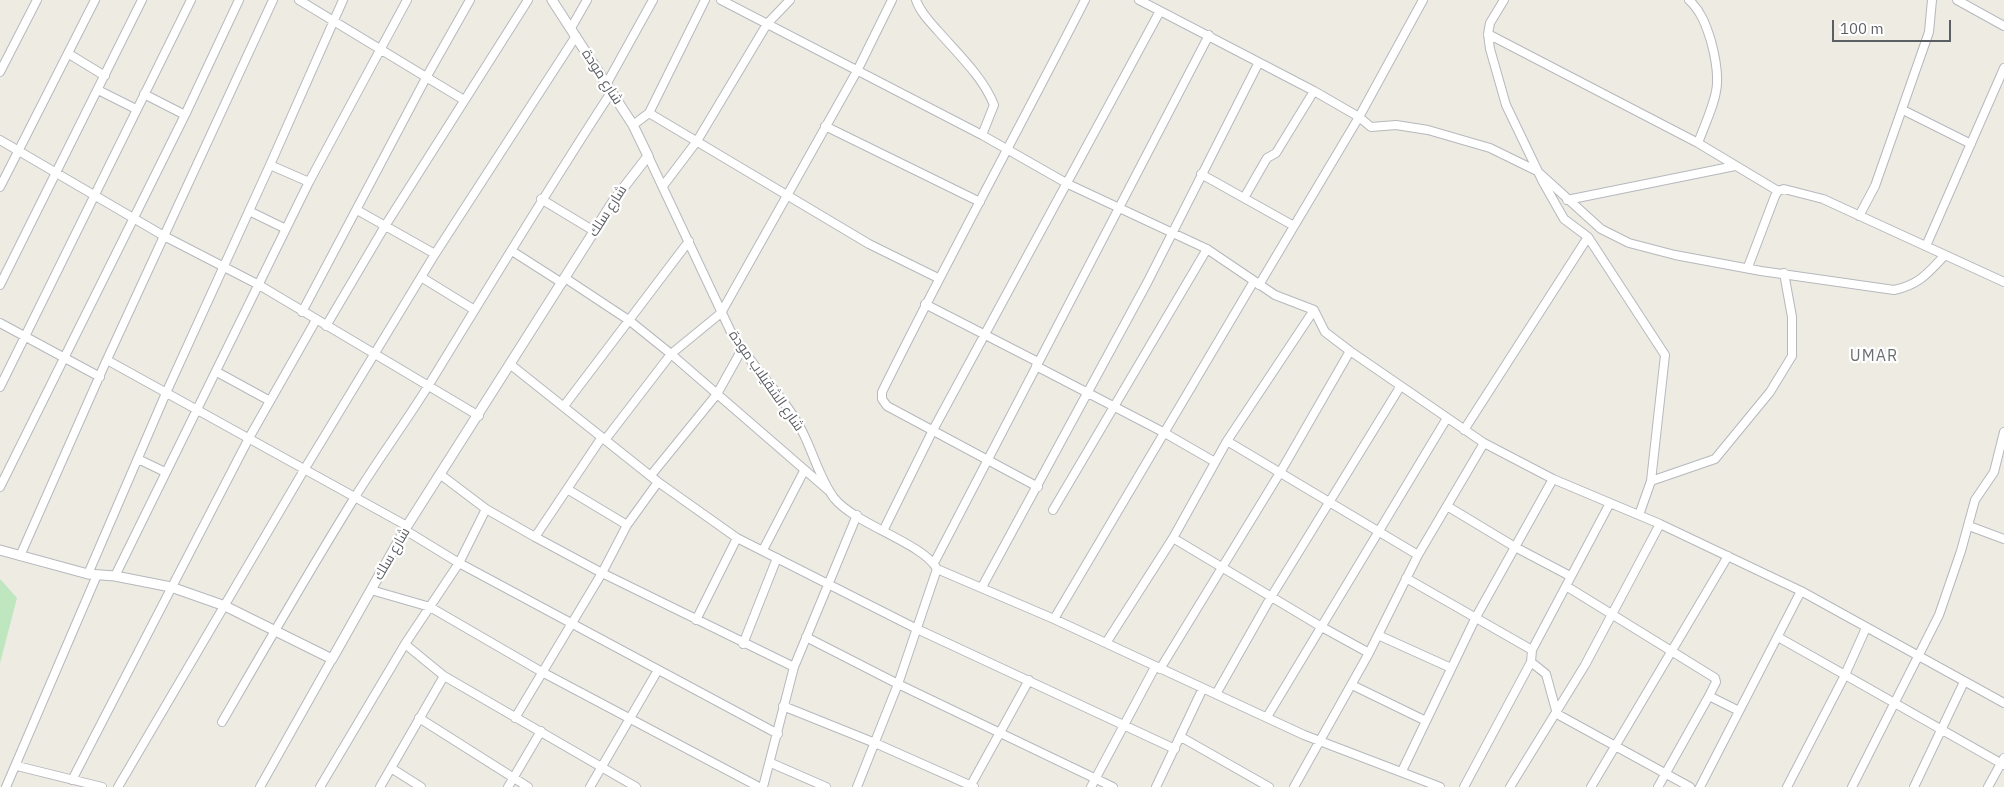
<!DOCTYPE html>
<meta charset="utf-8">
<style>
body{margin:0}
#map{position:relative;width:2004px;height:787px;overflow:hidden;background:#eeebe2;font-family:"IBM Plex Sans",sans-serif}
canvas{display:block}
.scale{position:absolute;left:1832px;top:20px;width:119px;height:22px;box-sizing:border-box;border:2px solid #5b5e63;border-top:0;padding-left:6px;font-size:15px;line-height:18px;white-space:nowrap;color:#5b5e63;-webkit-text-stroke:4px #fff;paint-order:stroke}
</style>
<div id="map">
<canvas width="2004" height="787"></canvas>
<div class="scale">100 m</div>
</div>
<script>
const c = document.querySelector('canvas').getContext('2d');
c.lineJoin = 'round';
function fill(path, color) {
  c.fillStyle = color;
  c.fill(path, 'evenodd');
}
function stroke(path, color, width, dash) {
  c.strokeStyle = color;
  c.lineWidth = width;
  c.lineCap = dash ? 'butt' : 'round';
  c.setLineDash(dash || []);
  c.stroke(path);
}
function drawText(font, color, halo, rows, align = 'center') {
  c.font = font + ' "IBM Plex Sans",Cairo,sans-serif';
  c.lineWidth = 4.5;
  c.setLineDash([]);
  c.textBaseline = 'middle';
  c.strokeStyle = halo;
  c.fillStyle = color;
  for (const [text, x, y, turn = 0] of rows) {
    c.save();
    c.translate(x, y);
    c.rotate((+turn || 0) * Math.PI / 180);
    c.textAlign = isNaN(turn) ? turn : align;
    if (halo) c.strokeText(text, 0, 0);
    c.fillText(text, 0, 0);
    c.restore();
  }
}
fill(new Path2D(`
 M0 579 17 598 0 663Z`), '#bee6bf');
const minor = new Path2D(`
 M299 0 464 100
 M721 0 982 135 1068 184 1207 249 1275 295 1314 310 1325 332 1350 351 1484 443 1553 479 1660 524 1801 591 2004 703
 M916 0C920 12 930 22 938 31 958 54 983 77 994 105L982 135
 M1139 0 1314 91 1359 117 1371 127 1396 125 1428 130 1490 148 1537 171 1601 229 1629 243 1675 255 1761 271 1894 290C1919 285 1928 273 1945 255
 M1504 0 1490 23 1488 34 1490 49 1506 105 1543 182 1564 219 1588 237 1665 355 1651 481 1639 515
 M1689 0C1701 11 1706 25 1711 41 1724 89 1715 98 1698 143
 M1957 0 2004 26
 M571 28 587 0
 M1488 34 1698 143 1778 191
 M69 54 105 76
 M0 72 37 0
 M607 83 653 0
 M98 90 136 109
 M144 94 185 115
 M1903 110 1971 144
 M649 113 869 244 938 278
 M633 125 649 113 705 0
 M825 126 980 202
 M0 140 164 236 259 285 479 416
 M648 156 730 330C750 366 782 393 801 429 813 451 819 478 834 498 856 525 923 543 937 569L898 684 857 787
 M270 165 309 182
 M1201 174 1294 226
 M663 186 697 141 767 24 790 0
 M0 187 95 0
 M1244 198 1267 158 1276 153 1314 91
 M541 199 594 231
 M1567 200 1735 166
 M357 210 435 254
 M249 211 286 229
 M1859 216 1875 186 1929 32 1932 0
 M1926 246 2004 68
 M512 251 562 283
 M1748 267 1775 196 1778 191 1784 189 1823 199 2004 282
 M421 277 473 309
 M565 278 630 321 671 354 828 490
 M0 285 142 0
 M1259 285 1359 117 1423 0
 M925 304 1038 362
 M302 312 427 76 470 0
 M0 323 100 377
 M326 326 385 226 528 0
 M107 360 407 526
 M511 365 658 482 737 538 917 629 1175 749
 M1036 366 1163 432 1215 462
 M217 372 270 401
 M0 387 191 0
 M564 406 689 241
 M1464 430 1588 237
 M605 440 671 354 721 313 857 71 892 0
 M1227 441 1418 555
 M138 459 165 472
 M652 474 717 394 741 351
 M441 475 486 509 535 537 602 573 794 667
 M1651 481 1715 459 1770 392 1792 356V317L1784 273
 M0 487 185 115 239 0
 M1038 487 887 406 882 399V392C947 260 1018 131 1085 0
 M567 489 627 525
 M1447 506 1515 547 1570 576
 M1053 510 1207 249
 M1969 526 2004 539
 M405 530 459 563 778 734
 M883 531 933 430 1160 11
 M535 537 602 437
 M1173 538 1320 626 1369 653
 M763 550 804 471
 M20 556 104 366 273 0
 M934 563 1209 35
 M937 569 1054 619 1304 735 1440 787
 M88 574 166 393 270 165 343 0
 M115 576 309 182 407 0
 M1406 578 1532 650
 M1566 586 1715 678 1716 682 1709 696 1658 787
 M982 587 1147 283 1258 64
 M371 590 430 607 542 672 759 787
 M1054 619 1254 281
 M696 620 737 538
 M1378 635 1451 668
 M806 637 898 684 1113 787
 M1778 637 2004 765
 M1106 643 1173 538 1227 441 1314 310
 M405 644 444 676 636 787
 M743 644 777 558
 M1531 662 1546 674 1557 714 1690 787
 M1160 669 1281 471 1350 351
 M1352 685 1426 721
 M1216 694 1271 597 1400 387
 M1709 696 1739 711
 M783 706 875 743 974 787
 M1267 717 1447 418
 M419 718 528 787
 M515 718 602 573 627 525 658 482
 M222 722C266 646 309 571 355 497 379 458 406 422 430 383 490 285 549 187 612 91
 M1181 737 1269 787
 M771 763 826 787
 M17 766 102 787
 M391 768 421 787
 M1402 771 1476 617 1553 479
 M72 780 249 438 316 320
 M971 785 1029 680
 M6 787 97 575
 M118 787 304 470 435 254 576 36
 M260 787 332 659
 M320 787 405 644 459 563 486 509
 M380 787 444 676
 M508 787 541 731
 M590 787 658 670
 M763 787 794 667 857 515
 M1091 787 1155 667
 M1156 787 1203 688
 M1294 787 1369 653 1418 555 1484 443
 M1464 787 1531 662 1532 650 1610 503
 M1510 787 1585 665 1660 524
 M1591 787 1728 556
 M1700 787 1801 591
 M1787 787 1844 677 1866 628
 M1852 787 1939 615 1961 551 1975 500 1994 472 2004 432
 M1914 787 1964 682
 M1988 787 2004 758`);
const tertiary = new Path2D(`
 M0 550 88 574 115 576 171 587 225 606 332 659 407 526 614 200 648 156 633 125 552 0`);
stroke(minor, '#b5b8bd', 10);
stroke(tertiary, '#b5b8bd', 11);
stroke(minor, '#fff', 8);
stroke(tertiary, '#fff', 9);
drawText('14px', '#5b5e63', '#fff', [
 ["شارع مودة",602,77,57],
 ["شارع سلك",608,211,-57],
 ["شارع الشقيلاب مودة",766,381,55],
 ["شارع سلك",392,554,-60]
]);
c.letterSpacing = '1px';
drawText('16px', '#6c7075', '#fff', [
 ["UMAR",1874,356]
]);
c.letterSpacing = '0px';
</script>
